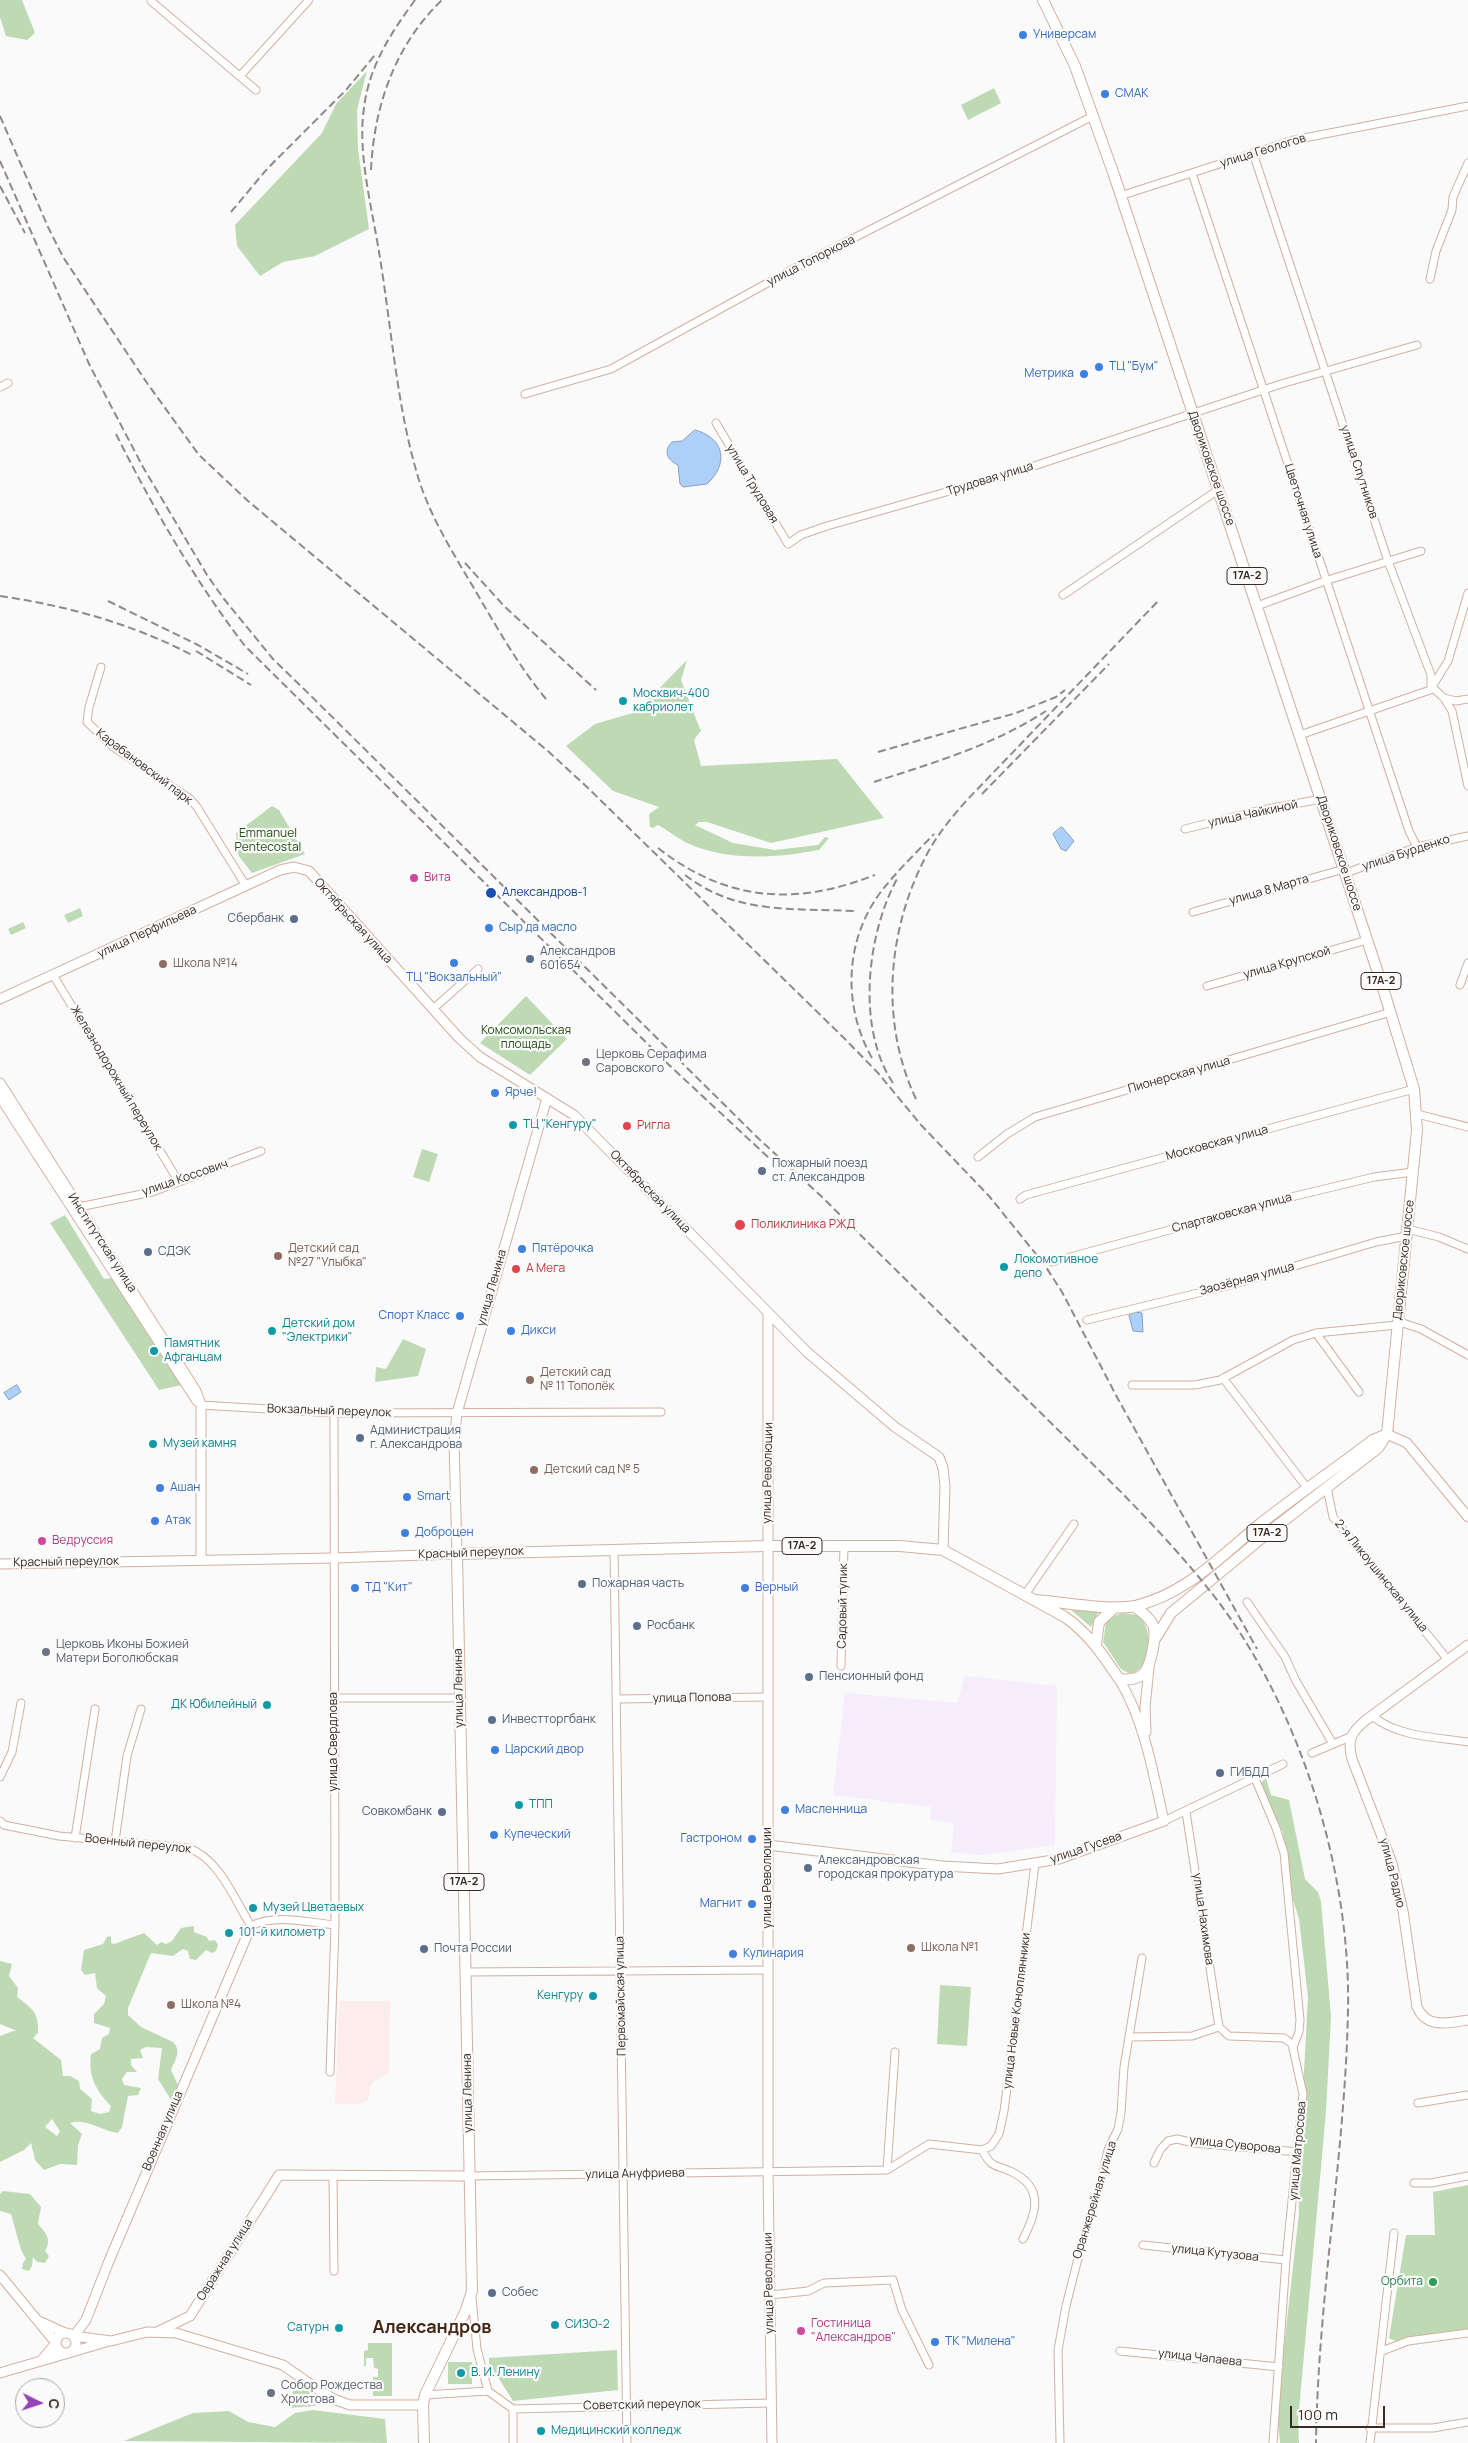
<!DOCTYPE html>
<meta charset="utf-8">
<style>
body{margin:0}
#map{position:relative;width:1468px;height:2443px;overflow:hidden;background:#fafafa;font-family:Manrope,sans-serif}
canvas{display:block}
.north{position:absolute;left:15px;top:2378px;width:50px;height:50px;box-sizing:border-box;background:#fafafa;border:1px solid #ada7a4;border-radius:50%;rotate:94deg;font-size:14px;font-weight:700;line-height:20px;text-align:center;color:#392b23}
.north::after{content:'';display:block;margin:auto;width:18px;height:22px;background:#9744b3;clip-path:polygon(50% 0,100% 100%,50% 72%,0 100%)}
.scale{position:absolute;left:1290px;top:2406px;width:95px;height:22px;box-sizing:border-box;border:2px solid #392b23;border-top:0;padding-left:6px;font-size:15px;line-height:18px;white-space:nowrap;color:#392b23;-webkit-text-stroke:4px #fafafa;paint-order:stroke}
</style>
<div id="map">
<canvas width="1468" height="2443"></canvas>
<div class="north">С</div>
<div class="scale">100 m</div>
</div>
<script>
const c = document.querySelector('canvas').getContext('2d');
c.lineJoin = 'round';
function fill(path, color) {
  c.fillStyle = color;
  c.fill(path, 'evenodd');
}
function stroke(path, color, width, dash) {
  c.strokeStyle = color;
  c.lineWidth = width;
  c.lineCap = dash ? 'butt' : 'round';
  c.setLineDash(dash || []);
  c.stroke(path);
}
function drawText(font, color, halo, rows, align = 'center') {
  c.font = font + ' Manrope,sans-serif';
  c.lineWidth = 4.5;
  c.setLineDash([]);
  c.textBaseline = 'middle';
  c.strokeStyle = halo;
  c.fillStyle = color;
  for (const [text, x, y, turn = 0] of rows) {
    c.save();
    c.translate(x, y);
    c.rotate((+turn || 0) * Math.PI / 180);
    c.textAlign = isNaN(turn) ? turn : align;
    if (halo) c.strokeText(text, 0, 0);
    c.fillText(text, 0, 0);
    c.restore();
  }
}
fill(new Path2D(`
 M339 2001H390L389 2072 376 2080 370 2086 368 2100 358 2104H335Z`), '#fceceb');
fill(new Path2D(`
 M965 1676 1057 1686 1055 1845 981 1855 951 1852 954 1823 930 1820 931 1807 833 1795 845 1693 957 1703Z`), '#f5ecfc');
fill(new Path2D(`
 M0 0H22L35 33 27 40 6 36 0 17Z
 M367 71 357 110 358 149 369 229 315 256 283 262 260 276 237 246 235 225 322 133 336 104Z
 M994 88 1001 103 968 120 961 105Z
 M687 660 681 680 700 729H702L694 740 701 766 837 759 884 818 771 843 707 822H699L695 825 733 843 775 850 818 845 825 837 829 838 819 850C776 858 726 862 685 842 676 837 667 830 658 825L653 828 650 827 649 814 659 807 613 791 566 746 595 724 636 712Z
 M272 806 279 810 305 854 252 873 238 855 236 833Z
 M80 908 83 916 68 923 64 915Z
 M23 922 26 928 11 935 8 929Z
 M526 996 567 1039 530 1075 480 1043Z
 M422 1149 438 1154 429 1182 413 1177Z
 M65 1215 104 1279 113 1278 182 1385 159 1390 50 1223Z
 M403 1339 426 1349 418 1376 375 1382 376 1367 386 1369Z
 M1071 1610 1099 1611 1091 1627Z
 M1123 1613 1138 1615C1154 1628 1153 1669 1130 1674L1121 1669 1103 1642 1106 1623 1114 1616Z
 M1266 1778 1271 1795 1289 1800 1305 1879 1318 1892 1321 1901 1331 2016 1326 2112 1298 2421 1299 2443H1280L1277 2410 1299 2213 1298 2183 1308 1997 1299 1919 1293 1900 1288 1860 1284 1853 1283 1833 1259 1784Z
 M194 1926V1932L207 1937 209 1941 215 1940 218 1945 216 1951 212 1953 206 1950 196 1960 190 1959 188 1951 183 1949 173 1956 151 1953 128 2008V2015L141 2027 173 2042C182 2051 175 2060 171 2070L179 2087 173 2103 158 2079 162 2048 146 2047 140 2050 143 2058 131 2059V2065L137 2072H127L122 2079 124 2085 141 2088 138 2095 128 2096 122 2127 118 2133C101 2131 87 2118 70 2123L82 2134 78 2145 77 2165 60 2164 44 2170 35 2160 31 2143 24 2150 0 2162V2036L13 2031H17L0 2024V1961L12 1964 9 1976 18 1988 17 1997C32 2008 39 2013 38 2033L33 2038 61 2060 63 2076H70L79 2081 80 2089 92 2099 91 2111 100 2114 109 2112 111 2106C96 2091 88 2076 91 2054L100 2049 102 2038 109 2034 110 2028 94 2023V2014L104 2004 106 1996 97 1988 95 1973 85 1975 81 1970 84 1950 103 1944 107 1937 111 1936V1943L114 1944 144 1933 157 1945 161 1942 166 1944 172 1941 181 1928ZM52 2119 60 2131 57 2136 45 2127Z
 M940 1985 971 1987 967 2046 937 2044Z
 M1468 2185V2329L1395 2341 1389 2338 1406 2235H1435L1433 2192Z
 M3 2191 30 2194 41 2207 38 2224C46 2233 52 2240 45 2251L49 2256 45 2263 37 2262 33 2257 32 2266 29 2271 22 2269 23 2263 26 2259 21 2250 11 2214 0 2211V2194Z
 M368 2343H392V2396H373V2377H378V2369L374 2368 373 2358H366V2366H364V2351L368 2350Z
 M617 2350 618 2390 513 2401 489 2363V2358Z
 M448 2362H472V2384H448Z
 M296 2378 322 2397 315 2406 289 2408Z
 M313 2410 385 2419 387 2443 124 2441 193 2413 229 2411 248 2422 275 2427 295 2413Z`), '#bedab5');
const water = new Path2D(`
 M695 430C725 438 729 464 707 484L683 487 680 484 678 465C667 460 663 451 672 442L682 441Z
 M1062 827 1074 841 1066 851 1061 849 1053 834Z
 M1135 1312 1142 1313 1143 1332 1133 1331 1129 1315Z
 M17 1385 21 1392 9 1400 4 1393Z`);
fill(water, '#acd0fa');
stroke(water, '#8a9eba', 1);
const minor = new Path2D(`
 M151 1 256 90
 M240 76 309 0
 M1253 153 1388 561 1431 675V686L1444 698 1452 711 1468 786
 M1192 173C1266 392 1336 612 1409 831L1417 847
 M1120 196 1294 140 1468 106
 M1430 279 1436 251 1452 210 1453 197 1468 163
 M0 387 8 383
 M525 394 611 369 793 269 1093 116
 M716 423 788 544 801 535 827 526 1016 472 1281 384 1417 345
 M1063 595 1218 490
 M1257 606 1325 581 1421 551
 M101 667 89 707 87 722 112 746 190 799 197 807 246 886
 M1444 698 1456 701 1468 699
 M1300 735 1430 690 1448 661 1468 593
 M1185 829 1257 811 1321 799
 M1346 873 1417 847 1468 836
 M1193 912 1344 869
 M53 975 179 1182
 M1460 985 1468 963
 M1207 986 1367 940
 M433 1009 478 969
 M1417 1114 1468 1127
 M978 1157 1007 1134 1035 1117 1391 1012
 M1020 1199 1026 1195 1414 1089
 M79 1207 152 1192 261 1151
 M1407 1229 1439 1237 1468 1249
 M1052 1262 1283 1199 1374 1177 1413 1172
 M1087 1320 1231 1285 1376 1242 1407 1236
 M1397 1321 1421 1329 1468 1355
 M1316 1333 1359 1392
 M1223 1378 1308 1489
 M1132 1385H1195L1220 1380 1293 1340 1316 1333 1397 1325
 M201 1405 334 1413 661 1412
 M1327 1487 1333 1517 1448 1660
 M614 1549 627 2443
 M1024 1596 1074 1524
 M1247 1602 1285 1657 1296 1681 1333 1744
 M841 1666 844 1546
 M334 1698H459
 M617 1699 767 1697
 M1372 1716C1398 1737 1436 1737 1468 1742
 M1312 1753 1350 1737
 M1254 1776 1276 1828 1284 1853 1300 2020 1299 2032 1293 2047
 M0 1777 12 1752 21 1703
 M1186 1812 1219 2027
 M0 1821 4 1825 59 1836 188 1848C218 1857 235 1900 251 1926 275 1913 309 1923 335 1925
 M1164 1821 1283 1764
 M75 1838 95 1709
 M115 1841 127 1756 141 1709
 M465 1972 767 1970
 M1130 2037 1192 2036 1219 2027 1229 2036 1284 2038 1292 2044 1303 2094 1286 2260 1273 2443
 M330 2072 335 1925 334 1413
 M1418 2103 1468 2095
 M982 2150C992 2169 995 2164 1012 2172 1045 2188 1036 2214 1023 2239
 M1154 2163 1160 2150 1168 2141 1177 2139 1194 2143 1299 2152
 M887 2170 895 2052
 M333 2174 334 2271
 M469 2176 887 2170 929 2144 982 2150 991 2146 999 2134 1004 2111 1035 1864
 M1414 2183H1431L1468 2176
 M1143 2245 1286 2260
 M770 2295 808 2291 824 2283 893 2280 902 2310 929 2365
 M472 2298 477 2349 488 2391
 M1120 2351 1279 2367
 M1382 2351 1408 2341 1468 2333
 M488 2391 513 2409
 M425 2395 488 2391
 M513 2409 771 2403
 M1370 2428H1433L1468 2422
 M1060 2442 1058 2350 1066 2306 1086 2227 1097 2197 1108 2150 1118 2129 1121 2113 1124 2067 1142 1958
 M513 2443V2409
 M1370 2443 1394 2233`);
const tertiary = new Path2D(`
 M0 1083 196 1391 201 1405V1560
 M0 1097 197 1401
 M1387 1434 1407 1443 1468 1517
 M1468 1645 1366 1720C1351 1732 1347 1740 1352 1759L1392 1863 1403 1911 1417 2007C1427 2029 1448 2023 1468 2020
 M768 1845V1313
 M251 1926 109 2261 86 2320 74 2336 111 2341 147 2332 176 2333 283 2365 320 2391 336 2400 350 2405H423
 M0 2275 56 2343 41 2361
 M41 2322 65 2333
 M159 2331 190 2316 279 2175 469 2176
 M56 2343a10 10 0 1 1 20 0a10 10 0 1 1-20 0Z
 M0 2373 106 2342`);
const secondary = new Path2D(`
 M0 999 280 870 294 867 309 871 459 1038 480 1057 574 1115 807 1352 895 1427 939 1457 943 1468 945 1487 943 1550
 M0 1564 333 1558 457 1554 454 1441 457 1413 547 1098
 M1146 1732 1145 1707 1149 1668
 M772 2443 768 2171V1845L942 1866 998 1869 1059 1859 1164 1821C1153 1773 1145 1722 1119 1679`);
const primary = new Path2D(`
 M1043 0 1075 66 1114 175 1382 985 1414 1089 1417 1130 1387 1434 1378 1448 1269 1532 1171 1613 1155 1639
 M1036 1600C1063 1602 1110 1611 1135 1606 1186 1594 1221 1556 1260 1524 1297 1495 1336 1468 1373 1440L1387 1434
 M1096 1644 1099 1622 1115 1607
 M424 2443 423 2405 425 2395 466 2310 472 2291 457 1554 767 1546H900L943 1550 1065 1617C1089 1634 1103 1655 1119 1679 1145 1682 1149 1670 1153 1648 1154 1641 1156 1631 1153 1625 1150 1617 1140 1611 1134 1606`);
stroke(minor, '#d4b09d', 9);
stroke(tertiary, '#d4b09d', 11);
stroke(secondary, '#d4b09d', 11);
stroke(primary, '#d4b09d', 12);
stroke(minor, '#fff', 7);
stroke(tertiary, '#fff', 9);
stroke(secondary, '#fff', 9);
stroke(primary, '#fff', 10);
stroke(new Path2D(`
 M415 0C391 33 369 66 364 108 357 154 373 212 380 258 391 326 397 404 416 470 427 511 450 548 472 585 495 624 517 664 546 699
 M0 116 48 227 63 257 147 383 199 455 248 501 549 752 588 788 845 1039 878 1073 921 1125 989 1196 1044 1264 1062 1292 1118 1399 1257 1649
 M0 161 90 366 143 467 207 575 224 599 273 659 309 694 759 1139 821 1196 1122 1493C1154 1526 1186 1560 1214 1596 1300 1707 1351 1871 1348 2011 1345 2155 1318 2298 1316 2443
 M371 170C374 106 395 45 442 0
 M0 186 25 233
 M231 212 267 169 346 90 375 55
 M116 434C153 508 195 581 245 646L668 1064 770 1159
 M465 563 505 607 596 690
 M0 596C68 606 133 624 194 656
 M108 601 198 645 248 674
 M196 651 251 685
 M878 752 1016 713 1056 697 1065 690
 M874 782C933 763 994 745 1046 711
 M982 794 1109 664
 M658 848C727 902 796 906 875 875
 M685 875C737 915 792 908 854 911
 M872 1058C843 1007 844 942 880 893 896 872 916 853 934 834
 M893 1083C856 1028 867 934 897 879
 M916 1099C880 1023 887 932 925 858 936 836 951 818 967 800L1160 599`), '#918985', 2, [8, 4]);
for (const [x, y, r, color] of [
 [1023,35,5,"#3f7fe0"],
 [1105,94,5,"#3f7fe0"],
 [1099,367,5,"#3f7fe0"],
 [1084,374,5,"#3f7fe0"],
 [623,701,5,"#0f9aa8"],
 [414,878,5,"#d1479c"],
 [491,893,6,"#1a4fb4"],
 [294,919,5,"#5c6f8a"],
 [489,928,5,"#3f7fe0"],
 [530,959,5,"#5c6f8a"],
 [454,963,5,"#3f7fe0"],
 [163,964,5,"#8d6e63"],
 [586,1062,5,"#6b7280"],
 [495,1093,5,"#3f7fe0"],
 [513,1125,5,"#0f9aa8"],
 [627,1126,5,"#e0444e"],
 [762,1171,5,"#5c6f8a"],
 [740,1225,6,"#e0444e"],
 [522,1249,5,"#3f7fe0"],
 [148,1252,5,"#5c6f8a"],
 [278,1256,5,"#8d6e63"],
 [1004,1267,5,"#0f9aa8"],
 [516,1269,5,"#e0444e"],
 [460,1316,5,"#3f7fe0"],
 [272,1331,5,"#0f9aa8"],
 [511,1331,5,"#3f7fe0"],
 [154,1351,5,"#0f9aa8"],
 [530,1380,5,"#8d6e63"],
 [360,1438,5,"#5c6f8a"],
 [153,1444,5,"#0f9aa8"],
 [534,1470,5,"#8d6e63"],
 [160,1488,5,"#3f7fe0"],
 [407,1497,5,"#3f7fe0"],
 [155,1521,5,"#3f7fe0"],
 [405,1533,5,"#3f7fe0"],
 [42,1541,5,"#d1479c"],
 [582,1584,5,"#5c6f8a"],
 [355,1588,5,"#3f7fe0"],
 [745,1588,5,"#3f7fe0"],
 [637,1626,5,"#5c6f8a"],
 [46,1652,5,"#6b7280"],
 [809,1677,5,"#5c6f8a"],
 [267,1705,5,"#0f9aa8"],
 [492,1720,5,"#5c6f8a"],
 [495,1750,5,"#3f7fe0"],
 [1220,1773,5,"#5c6f8a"],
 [519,1805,5,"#0f9aa8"],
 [785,1810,5,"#3f7fe0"],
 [442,1812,5,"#5c6f8a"],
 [494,1835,5,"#3f7fe0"],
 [752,1839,5,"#3f7fe0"],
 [808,1868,5,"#5c6f8a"],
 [752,1904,5,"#3f7fe0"],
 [253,1908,5,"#0f9aa8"],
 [229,1933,5,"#0f9aa8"],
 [911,1948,5,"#8d6e63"],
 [424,1949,5,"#5c6f8a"],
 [733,1954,5,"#3f7fe0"],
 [593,1996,5,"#0f9aa8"],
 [171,2005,5,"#8d6e63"],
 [1433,2282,5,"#2e9e5b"],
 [492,2293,5,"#5c6f8a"],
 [555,2325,5,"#0f9aa8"],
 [339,2328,5,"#0f9aa8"],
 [801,2331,5,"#d1479c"],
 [935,2342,5,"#3f7fe0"],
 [461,2373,5,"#0f9aa8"],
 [271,2393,5,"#6b7280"],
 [541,2431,5,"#0f9aa8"]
]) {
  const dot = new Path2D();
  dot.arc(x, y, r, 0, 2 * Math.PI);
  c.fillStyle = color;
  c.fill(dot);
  stroke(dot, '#fafafa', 2);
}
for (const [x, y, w] of [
 [1247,576,40],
 [1381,981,40],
 [1267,1533,40],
 [802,1546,40],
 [464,1882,40]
]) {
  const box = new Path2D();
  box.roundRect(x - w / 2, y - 8.5, w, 17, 4);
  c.fillStyle = '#fafafa';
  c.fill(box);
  stroke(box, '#392b23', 1);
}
drawText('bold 11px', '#392b23', null, [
 ["17А-2",1247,576],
 ["17А-2",1381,981],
 ["17А-2",1267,1533],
 ["17А-2",802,1546],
 ["17А-2",464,1882]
]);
drawText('12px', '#366cbe', '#fafafa', [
 ["Универсам",1033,35],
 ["СМАК",1115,94],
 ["ТЦ \"Бум\"",1109,367],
 ["Метрика",1074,374,"right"],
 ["Сыр да масло",499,928],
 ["ТЦ \"Вокзальный\"",454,978,"center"],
 ["Ярче!",505,1093],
 ["Пятёрочка",532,1249],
 ["Спорт Класс",450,1316,"right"],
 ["Дикси",521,1331],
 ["Ашан",170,1488],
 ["Smart",417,1497],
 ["Атак",165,1521],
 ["Доброцен",415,1533],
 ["ТД \"Кит\"",365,1588],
 ["Верный",755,1588],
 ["Царский двор",505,1750],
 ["Масленница",795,1810],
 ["Купеческий",504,1835],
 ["Гастроном",742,1839,"right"],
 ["Магнит",742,1904,"right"],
 ["Кулинария",743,1954],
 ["ТК \"Милена\"",945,2342]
], 'left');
drawText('12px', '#392b23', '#fafafa', [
 ["улица Геологов",1263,151,-17],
 ["улица Топоркова",811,261,-27],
 ["Двориковское шоссе",1211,468,71],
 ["улица Спутников",1359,472,72],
 ["Трудовая улица",990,479,-17],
 ["улица Трудовая",752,484,59],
 ["Цветочная улица",1303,511,72],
 ["Карабановский парк",144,767,37],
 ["улица Чайкиной",1253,814,-12],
 ["Двориковское шоссе",1339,853,72],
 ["улица Бурденко",1406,853,-18],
 ["улица 8 Марта",1269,890,-16],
 ["Октябрьская улица",353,921,48],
 ["улица Перфильева",147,932,-25],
 ["улица Крупской",1287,963,-16],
 ["Пионерская улица",1179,1075,-16],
 ["Железнодорожный переулок",116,1078,59],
 ["Московская улица",1217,1143,-15],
 ["улица Коссович",185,1178,-19],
 ["Октябрьская улица",650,1192,46],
 ["Спартаковская улица",1232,1213,-15],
 ["Институтская улица",102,1243,57],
 ["Двориковское шоссе",1404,1260,-84],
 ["Заозёрная улица",1247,1279,-15],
 ["улица Ленина",492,1288,-74],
 ["Вокзальный переулок",329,1411,2],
 ["улица Революции",768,1473,-89],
 ["Красный переулок",471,1553,-2],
 ["Красный переулок",66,1562,-1],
 ["2-я Ликоушинская улица",1381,1576,51],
 ["Садовый тупик",843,1606,-89],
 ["улица Ленина",459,1688,-91],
 ["улица Попова",692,1698,-1],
 ["улица Свердлова",334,1742,-90],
 ["Военный переулок",138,1844,6],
 ["улица Гусева",1086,1848,-19],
 ["улица Радио",1392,1873,76],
 ["улица Революции",768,1878,-90],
 ["улица Нахимова",1203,1919,82],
 ["Первомайская улица",621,1996,-91],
 ["улица Новые Коноплянники",1017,2011,-83],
 ["улица Ленина",468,2093,-91],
 ["Военная улица",163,2131,-67],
 ["улица Суворова",1235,2145,6],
 ["улица Матросова",1298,2151,-85],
 ["улица Ануфриева",635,2174,-1],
 ["Оранжерейная улица",1095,2200,-73],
 ["улица Кутузова",1215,2253,6],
 ["Овражная улица",225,2260,-58],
 ["улица Революции",769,2283,-91],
 ["улица Чапаева",1200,2358,6],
 ["Советский переулок",642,2405,-1]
]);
drawText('12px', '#0d838f', '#fafafa', [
 ["Москвич-400",633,694],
 ["кабриолет",633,708],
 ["ТЦ \"Кенгуру\"",523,1125],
 ["Локомотивное",1014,1260],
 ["депо",1014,1274],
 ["Детский дом",282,1324],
 ["\"Электрики\"",282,1338],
 ["Памятник",164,1344],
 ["Афганцам",164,1358],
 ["Музей камня",163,1444],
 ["ДК Юбилейный",257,1705,"right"],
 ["ТПП",529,1805],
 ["Музей Цветаевых",263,1908],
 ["101-й километр",239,1933],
 ["Кенгуру",583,1996,"right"],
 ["СИЗО-2",565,2325],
 ["Сатурн",329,2328,"right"],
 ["В. И. Ленину",471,2373],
 ["Медицинский колледж",551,2431]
], 'left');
drawText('12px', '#234e13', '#fafafa', [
 ["Emmanuel",268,834],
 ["Pentecostal",268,848],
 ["Комсомольская",526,1031],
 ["площадь",526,1045]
]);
drawText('12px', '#b23c85', '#fafafa', [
 ["Вита",424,878],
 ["Ведруссия",52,1541],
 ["Гостиница",811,2324],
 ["\"Александров\"",811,2338]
], 'left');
drawText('12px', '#164399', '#fafafa', [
 ["Александров-1",502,893]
], 'left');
drawText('12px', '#4e5e75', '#fafafa', [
 ["Сбербанк",284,919,"right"],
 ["Александров",540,952],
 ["601654",540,966],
 ["Пожарный поезд",772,1164],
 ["ст. Александров",772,1178],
 ["СДЭК",158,1252],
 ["Администрация",370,1431],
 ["г. Александрова",370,1445],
 ["Пожарная часть",592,1584],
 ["Росбанк",647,1626],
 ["Пенсионный фонд",819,1677],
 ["Инвестторгбанк",502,1720],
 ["ГИБДД",1230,1773],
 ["Совкомбанк",432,1812,"right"],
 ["Александровская",818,1861],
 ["городская прокуратура",818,1875],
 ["Почта России",434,1949],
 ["Собес",502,2293]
], 'left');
drawText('12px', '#785e54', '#fafafa', [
 ["Школа №14",173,964],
 ["Детский сад",288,1249],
 ["№27 \"Улыбка\"",288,1263],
 ["Детский сад",540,1373],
 ["№ 11 Тополёк",540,1387],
 ["Детский сад № 5",544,1470],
 ["Школа №1",921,1948],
 ["Школа №4",181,2005]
], 'left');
drawText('12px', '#5b616d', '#fafafa', [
 ["Церковь Серафима",596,1055],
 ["Саровского",596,1069],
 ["Церковь Иконы Божией",56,1645],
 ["Матери Боголюбская",56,1659],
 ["Собор Рождества",281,2386],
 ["Христова",281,2400]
], 'left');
drawText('12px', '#be3a42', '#fafafa', [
 ["Ригла",637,1126],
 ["Поликлиника РЖД",751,1225],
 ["А Мега",526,1269]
], 'left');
drawText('12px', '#27864d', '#fafafa', [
 ["Орбита",1423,2282]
], 'right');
drawText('bold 18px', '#432717', '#fafafa', [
 ["Александров",432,2328]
]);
</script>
